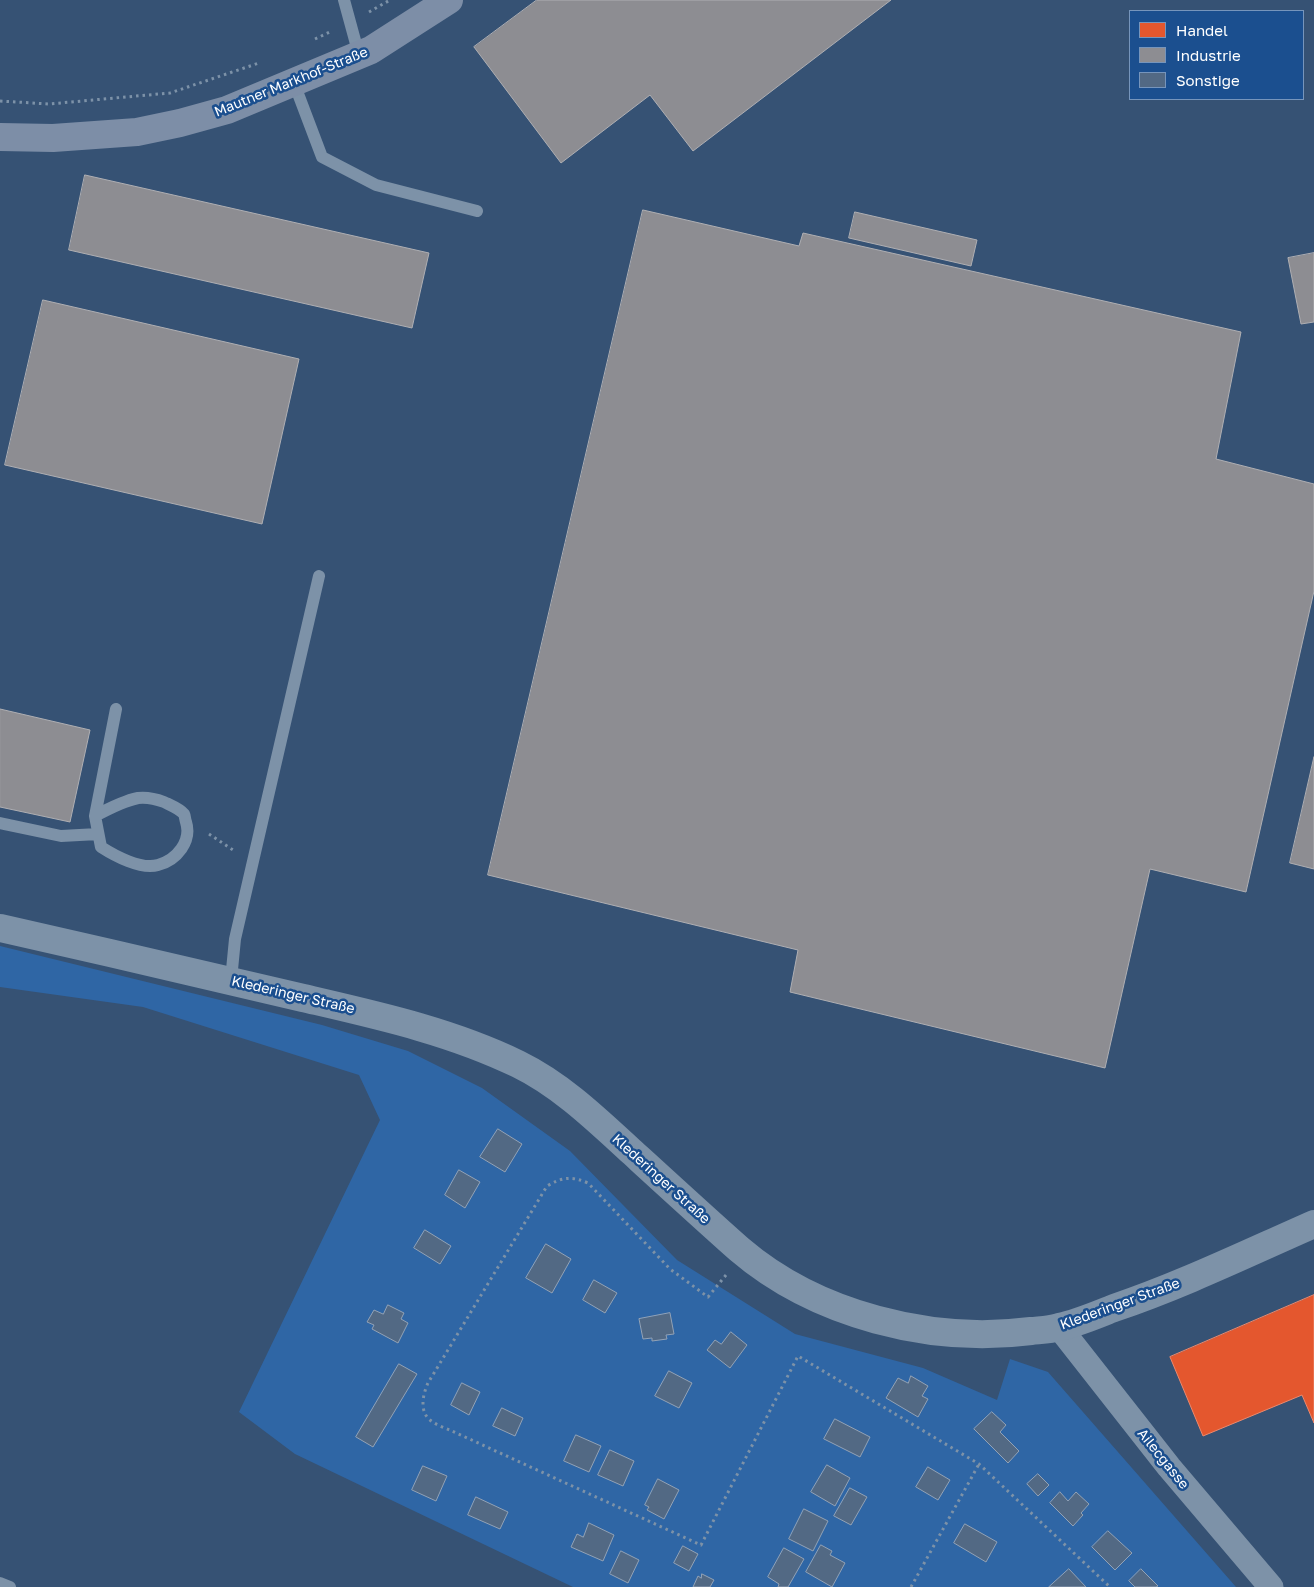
<!DOCTYPE html>
<meta charset="utf-8">
<style>
body{margin:0}
#map{position:relative;width:1314px;height:1587px;overflow:hidden;background:#365274;font-family:"Golos Text",sans-serif}
canvas{display:block}
.legend{position:absolute;left:1129px;top:10px;width:175px;height:90px;box-sizing:border-box;background:#1b4f8f;border:1px solid #7695bc;margin:0;padding:6px 9px;list-style:none;font-size:15px;color:#fff}
.legend li{display:flex;align-items:center;gap:10px;height:25px}
.legend b{width:25px;border:1px solid #7695bc}
</style>
<div id="map">
<canvas width="1314" height="1587"></canvas>
<ul class="legend">
<li><b style="height:14px;background:#e4572e"></b>Handel</li>
<li><b style="height:14px;background:#8d8d92"></b>Industrie</li>
<li><b style="height:14px;background:#526984"></b>Sonstige</li>
</ul>
</div>
<script>
const c = document.querySelector('canvas').getContext('2d');
c.lineJoin = 'round';
function fill(path, color) {
  c.fillStyle = color;
  c.fill(path, 'evenodd');
}
function stroke(path, color, width, dash) {
  c.strokeStyle = color;
  c.lineWidth = width;
  c.lineCap = dash ? 'butt' : 'round';
  c.setLineDash(dash || []);
  c.stroke(path);
}
function drawText(font, color, halo, rows, align = 'center') {
  c.font = font + ' "Golos Text",sans-serif';
  c.lineWidth = 5;
  c.setLineDash([]);
  c.textBaseline = 'middle';
  c.strokeStyle = halo;
  c.fillStyle = color;
  for (const [text, x, y, turn = 0] of rows) {
    c.save();
    c.translate(x, y);
    c.rotate((+turn || 0) * Math.PI / 180);
    c.textAlign = isNaN(turn) ? turn : align;
    if (halo) c.strokeText(text, 0, 0);
    c.fillText(text, 0, 0);
    c.restore();
  }
}
fill(new Path2D(`
 M0 946 322 1025 408 1051 482 1088 570 1151 677 1260 795 1334 923 1368 997 1400 1010 1359 1048 1372 1236 1587H573L295 1454 239 1412 380 1120 359 1075 143 1007 0 987Z`), '#2f66a5');
const shops = new Path2D(`
 M1314 1295V1423L1302 1395 1203 1436 1170 1357Z`);
fill(shops, '#e4572e');
stroke(shops, '#ec896d', 1);
const industry = new Path2D(`
 M537 0H891L693 151 650 95 561 163 474 47Z
 M85 175 429 253 412 328 69 250Z
 M643 210 799 246 803 233 1241 332 1216 459 1314 484V591L1246 892 1150 869 1105 1068 790 992 798 950 488 875Z
 M855 212 977 240 971 266 849 238Z
 M1314 253V322L1301 324 1288 258Z
 M43 300 299 359 262 524 5 465Z
 M0 709 90 730 70 822 0 807Z
 M1314 757V869L1290 863Z`);
fill(industry, '#8d8d92');
stroke(industry, '#afafb3', 1);
const building = new Path2D(`
 M498 1129 522 1144 505 1172 480 1157Z
 M459 1170 480 1182 465 1208 445 1195Z
 M425 1230 451 1246 440 1264 414 1248Z
 M546 1244 571 1259 552 1293 526 1278Z
 M594 1280 617 1293 605 1313 583 1300Z
 M388 1305 404 1313 401 1319 408 1323 398 1343 372 1329 374 1325 367 1322 374 1310 383 1314Z
 M670 1313 674 1334 666 1335 667 1339 652 1341V1338L643 1339 639 1319Z
 M731 1332 747 1345 730 1368 707 1350 715 1340 721 1344Z
 M399 1364 417 1374 373 1447 356 1437Z
 M669 1371 692 1383 679 1408 655 1396Z
 M911 1376 928 1386 922 1396 928 1399 918 1417 886 1398 898 1378 908 1383Z
 M462 1383 480 1392 469 1415 451 1405Z
 M502 1408 523 1418 515 1436 493 1426Z
 M992 1412 1006 1425 1000 1432 1019 1451 1008 1463 974 1429Z
 M835 1419 870 1437 860 1457 824 1439Z
 M576 1435 601 1446 589 1472 564 1461Z
 M610 1450 634 1461 623 1486 598 1475Z
 M827 1465 850 1478 835 1506 811 1492Z
 M423 1466 447 1476 436 1501 412 1490Z
 M928 1467 950 1480 938 1500 916 1487Z
 M1038 1474 1049 1485 1038 1496 1027 1484Z
 M658 1479 679 1490 664 1519 647 1510 649 1507 645 1505Z
 M850 1488 867 1497 851 1525 834 1516Z
 M1060 1492 1068 1501 1076 1492 1089 1504 1081 1513 1083 1515 1073 1526 1050 1503Z
 M476 1497 508 1512 500 1529 468 1515Z
 M804 1509 828 1521 813 1551 789 1539Z
 M589 1523 614 1535 603 1561 571 1547 577 1534 583 1537Z
 M965 1524 997 1542 986 1562 954 1543Z
 M1108 1531 1132 1553 1115 1570 1092 1547Z
 M821 1545 832 1551 830 1555 845 1563 832 1587 806 1572Z
 M683 1546 698 1554 689 1571 674 1563Z
 M784 1548 804 1559 788 1587H778L779 1584 768 1577Z
 M621 1551 639 1560 628 1583 610 1574Z
 M1069 1569 1086 1587H1049Z
 M1141 1569 1158 1586 1156 1587H1135L1129 1581Z
 M702 1574 714 1580 710 1587H693L698 1576 701 1578Z`);
fill(building, '#526984');
stroke(building, '#92a2b6', 1);
stroke(new Path2D(`
 M369 12 390 0
 M315 39 332 31
 M0 101 49 104 170 93 259 63
 M209 834 233 850
 M726 1275 708 1297 670 1269 588 1183C572 1176 562 1177 547 1186L428 1383C423 1394 419 1411 430 1420 436 1425 445 1428 452 1431L701 1545 798 1356 979 1464 1110 1587
 M911 1587 979 1464`), '#7d92a8', 3, [2.5, 4]);
stroke(new Path2D(`
 M344 0 359 55
 M294 83 322 157 376 185 477 211
 M95 816C108 809 123 801 138 798 147 797 156 799 164 802 170 805 180 809 184 814 185 816 185 819 186 822 192 841 177 860 158 865 141 870 115 856 101 847L95 816 116 709
 M0 823 61 836 98 834
 M231 980 235 939 319 576
 M0 1583 10 1587`), '#7d92a8', 12);
stroke(new Path2D(`
 M1059 1327 1169 1467 1271 1587`), '#7d92a8', 25);
stroke(new Path2D(`
 M0 928C101 951 203 974 303 998 376 1015 450 1031 518 1064 561 1085 596 1119 632 1152 667 1184 703 1217 739 1249 816 1315 931 1344 1031 1331 1040 1330 1050 1330 1059 1327 1078 1323 1096 1315 1114 1308 1182 1285 1248 1253 1314 1224`), '#7d92a8', 28);
stroke(new Path2D(`
 M0 137 53 138 137 132 180 123 227 110 371 50 449 0`), '#7d8ea7', 28);
drawText('14px', '#fff', '#1b4f8f', [
 ["Mautner Markhof-Straße",291,82,-22],
 ["Klederinger Straße",293,995,13],
 ["Klederinger Straße",661,1179,42],
 ["Klederinger Straße",1120,1304,-20],
 ["Ailecgasse",1163,1459,51]
]);
</script>
